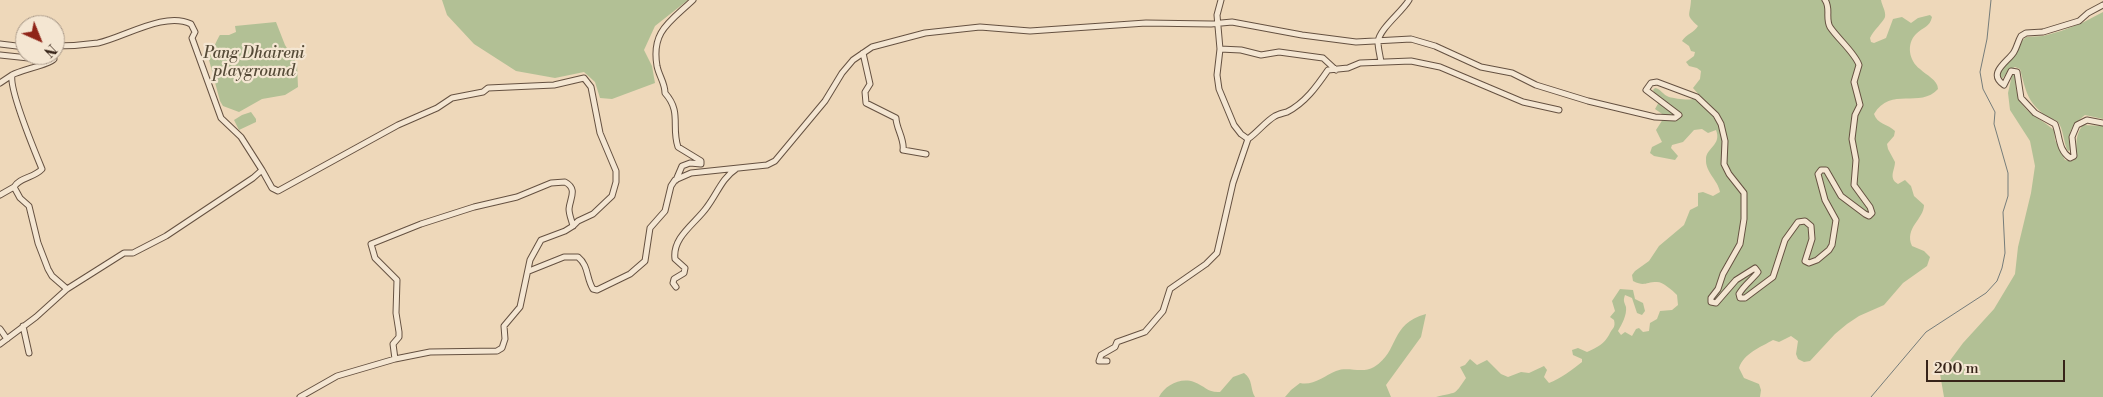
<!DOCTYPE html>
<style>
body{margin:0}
#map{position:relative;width:2103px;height:397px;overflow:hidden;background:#eed8ba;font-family:"Libre Bodoni",serif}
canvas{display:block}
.north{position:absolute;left:15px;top:15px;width:50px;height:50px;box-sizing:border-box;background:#f4e6d2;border:1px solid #a89888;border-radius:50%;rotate:136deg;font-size:14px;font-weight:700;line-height:20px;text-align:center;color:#372419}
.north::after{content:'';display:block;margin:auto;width:18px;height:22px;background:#8f2418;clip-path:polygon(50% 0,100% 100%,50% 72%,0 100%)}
.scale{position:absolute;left:1926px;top:360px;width:139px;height:22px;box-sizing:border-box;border:2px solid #372419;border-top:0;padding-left:6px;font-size:15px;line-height:18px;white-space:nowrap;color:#372419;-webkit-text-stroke:4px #f4e6d2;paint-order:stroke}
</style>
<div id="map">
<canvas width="2103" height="397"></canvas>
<div class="north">N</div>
<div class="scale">200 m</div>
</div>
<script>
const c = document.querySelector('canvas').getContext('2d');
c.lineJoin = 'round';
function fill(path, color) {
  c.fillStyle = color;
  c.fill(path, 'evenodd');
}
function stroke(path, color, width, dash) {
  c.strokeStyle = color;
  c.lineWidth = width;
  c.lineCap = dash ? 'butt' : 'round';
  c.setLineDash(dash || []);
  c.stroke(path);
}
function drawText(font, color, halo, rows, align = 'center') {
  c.font = font + ' "Libre Bodoni",serif';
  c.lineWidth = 4.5;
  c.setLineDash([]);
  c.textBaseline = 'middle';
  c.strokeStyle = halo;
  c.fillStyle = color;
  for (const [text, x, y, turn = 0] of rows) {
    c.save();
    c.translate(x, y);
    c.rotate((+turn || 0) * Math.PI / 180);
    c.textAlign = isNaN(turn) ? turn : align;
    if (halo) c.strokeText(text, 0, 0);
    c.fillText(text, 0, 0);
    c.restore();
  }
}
fill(new Path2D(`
 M442 0H688L655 26 644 50 652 66 655 83 612 99 600 98 595 82 584 72 555 78 516 71 474 44 447 15Z
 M1691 0H1881C1882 6 1886 11 1885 17 1884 21 1873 31 1870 38L1871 42 1874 43 1886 38 1893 19 1902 17 1911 23 1918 18 1930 15 1932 17C1930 27 1923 27 1916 34 1906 44 1909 61 1920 69 1926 75 1938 80 1938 89 1920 109 1891 86 1874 114 1877 124 1888 124 1895 131L1894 136 1887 144 1888 149 1895 162C1895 170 1888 178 1898 184L1905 180 1911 186 1914 196 1924 205C1924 219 1904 228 1912 246L1924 251 1930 257 1927 266 1903 283 1884 305 1859 316 1847 324 1835 334 1810 361 1804 362 1798 359 1796 354 1798 341 1791 336 1779 342 1773 340C1761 347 1744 353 1739 368L1744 378 1759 384 1761 390 1760 397H1436C1458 391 1453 397 1466 378L1460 367 1465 365 1470 359 1477 365 1487 360 1501 374 1508 377 1521 372 1529 373 1544 366 1547 370 1544 377 1549 383C1560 379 1573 369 1582 362V359L1573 355 1572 350 1578 348 1587 352C1598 347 1604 344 1609 335 1612 328 1616 328 1614 320L1610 317 1615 311 1612 301 1620 289 1633 290 1635 299 1643 303 1645 311 1642 315 1637 313 1632 298 1625 295C1623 301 1624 301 1626 307 1627 315 1622 324 1618 331L1621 335 1625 332 1632 336 1636 329 1639 328 1643 332 1649 331 1650 323 1657 319 1660 311 1672 310 1678 305 1677 295C1672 290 1663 282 1657 282 1645 282 1645 287 1633 281L1632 275 1635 271 1649 261 1659 246 1684 225 1690 210 1698 206V193L1703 192 1713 196 1720 192C1718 180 1705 172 1706 159 1706 148 1722 145 1716 130L1708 133 1702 129 1694 130 1683 142 1672 145 1671 148 1678 156 1675 160 1654 156 1650 153 1652 147 1662 142 1656 130 1665 116 1655 109 1659 102 1653 90 1655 88C1661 89 1663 95 1669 97 1677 99 1695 102 1700 96L1693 88 1700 79 1701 71 1697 68 1689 66 1686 62 1694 56 1695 52 1691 51 1689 46 1682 41C1686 34 1694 33 1698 26 1685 14 1690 17 1691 0Z
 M2103 12V119L2085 115C2070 127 2068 131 2071 150L2068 151C2063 143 2064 128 2057 121 2054 119 2049 118 2046 116 2027 102 2026 91 2020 69L2015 67 2009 70 2002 79 2000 74 2002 68 2014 56 2022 41 2026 37 2043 36 2061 31 2082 23Z
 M276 22 285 45 297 64 298 87 285 95 262 99 239 112 223 106 220 101 209 60C209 58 218 37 220 35H229L236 32 235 26Z
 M2012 75H2015C2016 111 2029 110 2054 130L2055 140 2065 160 2073 161C2080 148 2072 139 2083 125L2103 126V397H1944L1940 374 1963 343 1994 309 2015 274 2018 247 2031 193 2035 166 2030 141 2010 110 2008 93Z
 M251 112 256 119V122L239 130 234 120 242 115Z
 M1426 314 1421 337 1386 385 1391 397H1285L1291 390 1300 383C1313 386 1324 376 1336 371 1348 366 1362 374 1374 367 1400 351 1389 324 1426 314Z
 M1244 373C1253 379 1250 389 1255 397H1159C1165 385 1181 377 1194 382 1205 386 1208 393 1220 392L1233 377Z`), '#b2c095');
stroke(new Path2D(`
 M1871 397 1926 332 1986 293 1997 281 2002 268 2005 253 2003 212 2008 196V173L1994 124 1995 112 1983 89 1980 72 1987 39 1991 0`), '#757c7a', 1);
const minor = new Path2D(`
 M2103 5 2088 13 2079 21 2043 32 2026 33 2021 36C2018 41 2017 47 2014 52 2009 61 1986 73 2004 85L2011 71 2017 72 2021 98 2035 113 2055 124C2060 136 2058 150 2070 158L2074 156 2072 137 2077 125 2087 120 2103 123
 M0 44 25 47
 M1220 49 1241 50 1261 55 1279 52 1323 58 1336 70
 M863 53 870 84 865 92 866 103 896 118C896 128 905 140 903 150L926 154
 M0 55 38 59 53 57 54 59C51 64 21 70 12 75
 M1381 62C1380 55 1378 48 1378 42 1379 29 1402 12 1409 0
 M0 83 12 75C9 90 35 152 42 169 34 178 20 177 14 187L20 198 29 206 38 243 48 269 52 276 67 289
 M1248 139C1258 132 1265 122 1275 116 1279 114 1283 113 1287 112 1305 103 1317 86 1328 70L1348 68 1360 63 1411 61 1440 67 1523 102 1559 110
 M262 170 272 188 278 191 398 125 437 108 452 98 483 92 488 88 554 85 584 78 591 87 600 133 616 171V182L612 196 593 214 578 221 573 226 565 231 541 240 530 260 520 307 504 326 505 339 502 348 497 351 430 352 395 359 337 376 300 397
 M676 180 682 166 690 163 701 164V161L678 147C671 126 682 112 665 93 665 83 659 76 657 66 651 31 670 22 693 0
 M0 195 14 187
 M529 271 564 257H578C589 266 586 278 593 289L597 290 630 274 645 261 650 228 665 211 671 186 675 180 691 173 767 165 775 161 825 101 842 73 853 60 872 47 925 33 980 27 1030 31 1146 23 1211 24 1232 22 1302 35 1356 42 1411 39 1435 46 1481 67 1512 73 1536 85 1588 101 1655 117 1675 118 1679 115 1646 90 1651 83 1657 82 1697 97 1716 115 1721 124 1725 141 1724 164 1729 174 1744 193V219L1740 244 1723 274 1718 289 1711 298V302L1716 303 1736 280 1755 268 1758 272C1752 280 1744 285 1739 294L1740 298H1745L1773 277 1785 240 1798 222 1805 221 1811 226 1812 239 1805 261 1809 263 1817 260 1829 250 1832 245 1836 220 1825 200 1818 174 1821 170H1826L1841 196 1865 214 1869 216 1872 213 1870 207 1854 185 1856 160 1852 139 1855 115 1860 105 1854 82 1859 65C1855 53 1838 39 1830 27 1825 18 1831 8 1825 0
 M676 287 673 283 674 279 684 273 685 268 675 259C672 237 696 223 707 207 717 194 722 178 736 169
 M23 326 29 353
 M0 329 7 339
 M0 344 36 317 67 289 124 253H133L166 236 253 178 262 170 241 137 221 118 192 38 195 32 191 24C165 11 125 37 98 43 84 45 69 46 55 46
 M395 359 393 344 399 337V332L396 313 397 280 375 258 371 244 421 224 474 207 517 197 551 183 565 182C578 189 570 198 569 209 569 215 572 221 573 226
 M1107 361H1099L1101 355 1115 347 1117 342 1145 332 1163 311 1170 289 1206 264 1217 253 1233 183 1248 139 1241 134 1234 125 1219 89 1217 75 1220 49 1217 15 1221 0`);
stroke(minor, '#655141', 7);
stroke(minor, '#f4e6d2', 5);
drawText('italic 16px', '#564b38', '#f4e6d2', [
 ["Pang Dhaireni",254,54],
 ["playground",254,72]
]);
</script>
